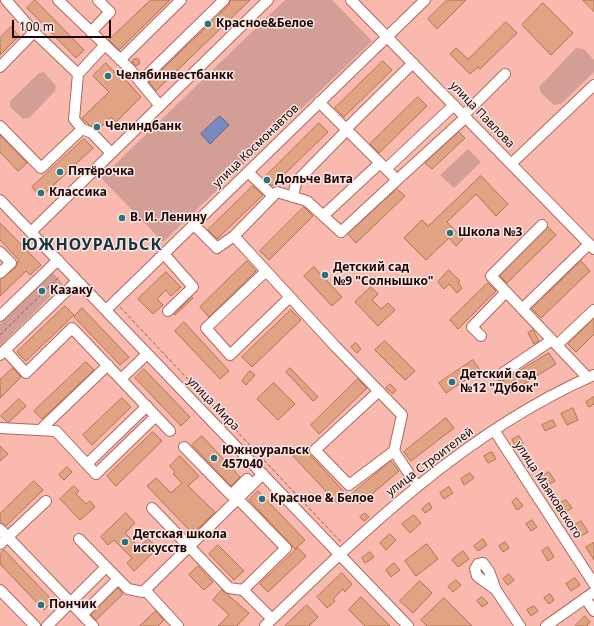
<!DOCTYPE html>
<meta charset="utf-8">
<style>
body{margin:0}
#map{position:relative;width:594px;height:626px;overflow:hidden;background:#fab9af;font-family:"Noto Sans",sans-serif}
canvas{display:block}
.scale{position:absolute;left:12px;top:20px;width:99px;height:18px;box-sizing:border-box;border:2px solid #1d0403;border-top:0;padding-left:5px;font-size:12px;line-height:14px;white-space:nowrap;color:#1d0403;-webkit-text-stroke:3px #f9e8e5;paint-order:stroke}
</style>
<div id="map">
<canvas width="594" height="626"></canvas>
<div class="scale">100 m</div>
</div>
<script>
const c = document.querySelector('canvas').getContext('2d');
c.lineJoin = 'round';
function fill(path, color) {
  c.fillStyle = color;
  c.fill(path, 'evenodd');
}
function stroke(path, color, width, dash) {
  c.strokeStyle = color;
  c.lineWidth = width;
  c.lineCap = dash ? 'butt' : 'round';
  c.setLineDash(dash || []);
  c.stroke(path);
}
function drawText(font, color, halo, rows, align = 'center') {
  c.font = font + ' "Noto Sans",sans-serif';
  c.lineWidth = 3;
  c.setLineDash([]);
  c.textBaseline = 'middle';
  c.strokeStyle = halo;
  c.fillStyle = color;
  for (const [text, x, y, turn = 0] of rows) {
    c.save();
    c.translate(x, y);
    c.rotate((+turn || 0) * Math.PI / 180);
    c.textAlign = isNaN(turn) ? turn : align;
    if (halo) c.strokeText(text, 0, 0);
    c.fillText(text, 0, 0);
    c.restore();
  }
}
fill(new Path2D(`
 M285 0H332L372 41 163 242 101 178Z
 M576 48 584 49 594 60V72L561 104 554 105 541 93 539 87Z
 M44 72 56 86 55 91 29 118 23 119 10 107V101L39 73Z
 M468 149 481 162 454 188 440 175Z
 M53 273 63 284 0 346V324Z`), '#d39e96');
const water = new Path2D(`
 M220 116 229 125 210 144 201 134Z`);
fill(water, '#778bc1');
stroke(water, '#5c6288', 1);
const building = new Path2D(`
 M35 0 84 50 76 58 27 8Z
 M151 0H170L119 50 109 40Z
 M230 0H250L156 91 149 82 229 5Z
 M447 0H466L437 29 428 19Z
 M583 0H594V11Z
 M543 3 573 33 551 55 522 25Z
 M506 22 517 33 480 69 478 67 470 74 450 54 456 48 468 59Z
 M11 27 19 36 0 55V38Z
 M132.5 62a3.5 3.5 0 1 1 7 0a3.5 3.5 0 1 1-7 0Z
 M383 61 392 70 344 117 335 108Z
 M106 63 122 80 124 78 141 97 116 122 111 117 98 130 89 125 82 118 109 92 93 76Z
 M418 97 427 106 379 153 370 144Z
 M319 123 328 132 272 186 264 178Z
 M459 132 465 138 432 169 425 163Z
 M0 135 27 163 18 171 0 152Z
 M84 139 93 148 41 197 32 187Z
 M481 176 508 204 496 216 476 194 447 222 463 239 456 246 449 238 426 260 404 238 422 220 428 226Z
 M253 186 263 195 217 239 208 230Z
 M397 189 405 196 356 243 348 234Z
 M304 207 313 216 269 260 260 251Z
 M0 223 41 265 30 275 26 271 0 296V279L15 268 19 260 0 240Z
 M548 227 556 235 507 283 500 276Z
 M247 261 256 271 209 317 200 307Z
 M581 261 590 271 541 318 532 309Z
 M314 267 342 297 332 306 304 276Z
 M449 270 460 281 458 283 462 288 457 293 449 284 444 289 438 282Z
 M166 272 181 287 171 296 166 290 157 299 163 305 153 314 138 299Z
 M488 283 496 291 458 329 450 320Z
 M371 287 378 294 372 300 381 309 388 303 395 310 378 326 355 302Z
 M192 297 193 298 175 315 174 314Z
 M65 306 74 315 26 361 17 352Z
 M82 308 129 357 120 365 74 317Z
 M291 310 301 320 252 367 242 357Z
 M594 319V334L576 352 568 344Z
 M184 322 229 371 220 379 175 331Z
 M533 330 539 341 534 344 528 333Z
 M385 341 415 371 405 380 375 350Z
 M356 343 361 349 357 353 351 347Z
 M549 353 556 364 509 393 502 382Z
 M473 360 480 370 446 393 439 383Z
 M86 362 94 370 42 419 34 411Z
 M13 368 21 377 0 398V380Z
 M290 368 318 397 313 401 286 372Z
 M144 369 190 417 181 426 135 378Z
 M250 371 255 375 246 385 242 381Z
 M358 379 367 388 319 434 311 425Z
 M274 383 295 404 278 420 257 399Z
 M390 384 396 390 393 394 386 388Z
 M594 397V404L589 407 586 402Z
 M122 398 131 407 92 445 83 435Z
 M19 399 26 406 9 422H7L1 416Z
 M573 408 578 420 567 425 561 414Z
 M446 418 454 428 411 461 404 452Z
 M553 420 556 426 545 431 542 425Z
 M153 432 162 441 116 486 107 476Z
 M202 436 240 477 231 486 192 445Z
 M519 436 524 445 517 449 512 440Z
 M0 446 8 454 0 461Z
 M303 447 347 495 338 504 293 456Z
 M492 452 496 459 488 463 484 456Z
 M180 456 199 476 188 486 215 512 193 534 147 486 156 478 171 493 182 483 173 474 175 472 170 466Z
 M391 461 399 471 360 504 352 494Z
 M67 467 72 472 64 480 59 475Z
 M549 472 555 481 548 485 542 476Z
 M470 473 474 478 464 485 461 479Z
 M34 481 43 490 6 526 0 523V514Z
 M74 486 79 491 76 494 86 504 90 501 95 507 80 520 60 499Z
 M449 487 453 493 444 499 440 493Z
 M258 491 305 540 295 549 249 500Z
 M517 498 523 506 517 510 512 502Z
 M566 500 572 508 566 512 560 503Z
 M429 503 432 508 425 513 422 509Z
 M126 513 135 523 125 533 139 547 148 539 158 548 134 571 127 563 132 558 114 540 108 545 101 537Z
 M365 513 369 517 364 521 360 517Z
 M414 515 421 523 410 533 402 524Z
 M532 520 537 527 531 531 526 524Z
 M581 521 588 532 581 536 575 525Z
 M390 534 396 540 386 550 380 543Z
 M483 539 487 545 478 551 474 546Z
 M505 542 509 548 503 552 499 546Z
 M594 543V560L586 547Z
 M427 544 438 559 416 576 405 561Z
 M218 545 244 571 234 580 209 554Z
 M548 547 554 557 548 561 542 551Z
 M298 548 306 556 268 592 260 584Z
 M4 550 53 601 44 610 0 564V554Z
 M463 551 469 559 458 567 452 560Z
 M370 552 374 557 365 563 362 558Z
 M394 563 400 570 391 577 386 570Z
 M198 566 213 582 204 590 189 575Z
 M342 573 352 584 345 592 343 589 333 599 335 601 327 608 317 597Z
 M509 574 514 580 508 585 503 579Z
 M575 578 580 585 571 591 566 584Z
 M456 580 461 585 453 592 448 587Z
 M420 581 432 593 413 613 400 601Z
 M118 588 123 594 96 620 91 615Z
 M222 590 249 613 237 626H218L229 615 213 600Z
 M550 594 554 600 549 604 544 598Z
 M361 597 390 626H365L349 610Z
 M482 597 488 603 482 607 477 601Z
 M444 598 472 626H427L421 620Z
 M307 605 318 617 309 626H285Z
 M534 606 538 611 531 616 527 610Z
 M156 611 164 620 158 626H140Z
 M585 616 590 622 587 626H575Z`);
fill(building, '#e0a383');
stroke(building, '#b3724f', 1);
const minor = new Path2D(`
 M6 0 34 32
 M58 0 129 68 160 106
 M351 0 594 249
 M91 32 110 12 98 0
 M105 45 78 74 74 119 82 129 92 133 111 153
 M120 60 181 0
 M0 67 34 32 78 74
 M140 82 224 0
 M464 115 505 74
 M0 126 41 168 82 129
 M346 129 413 63
 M511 164 594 85
 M386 169 454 105
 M248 172 273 196
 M397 180 466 117
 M293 197 296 182 347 130
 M0 200 408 626
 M324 215 380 163
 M194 225 217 248 234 236 335 346 402 415 394 451 417 486
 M542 225 491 276 588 378
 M31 232 268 0
 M234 236 277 192 307 201 341 232 397 180 319 102
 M0 252 11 263 0 273
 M164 254 193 287 168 311
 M266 271 206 328 230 355 290 297
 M522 309 589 244
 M106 310 425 0
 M0 316 58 260
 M481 336 472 327 506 292
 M557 345 594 310
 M5 350 26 373 72 328 170 431
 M0 355 77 281
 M500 375 552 340
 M121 379 147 354
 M379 391 315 450 349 485 394 451
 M0 428 56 431 96 474 156 416
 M40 430 108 365
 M494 430 594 584
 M184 447 231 495 247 479 252 485
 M87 464 147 406
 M238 499 286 548 243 590
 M152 508 229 588 243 590 272 619
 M0 529 93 626
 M79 539 128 589 143 592 263 474
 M0 544 46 501
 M0 590 35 626
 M145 590 178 626
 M496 590 477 576 475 569 478 564 483 563 489 571 496 590 520 626
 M585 598 594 611
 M82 615 118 579
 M47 626 106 567
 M265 626C364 530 466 431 594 375
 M546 626 594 592`);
stroke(minor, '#b0675d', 12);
stroke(new Path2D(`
 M120 307 341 542
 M0 335 60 276`), '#91635d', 1, [4, 2]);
stroke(minor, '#fff', 10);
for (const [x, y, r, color] of [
 [208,24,4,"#2a727d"],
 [108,76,4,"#2a727d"],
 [97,127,4,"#2a727d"],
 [60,172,4,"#2a727d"],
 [267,180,4,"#2a727d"],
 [41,193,4,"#2a727d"],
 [122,218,4,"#2a727d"],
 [450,233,4,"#2a727d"],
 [325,275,4,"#2a727d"],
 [42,291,4,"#2a727d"],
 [452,382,4,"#2a727d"],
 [214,458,4,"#2a727d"],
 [262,499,4,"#2a727d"],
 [125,542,4,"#2a727d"],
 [41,605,4,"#2a727d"]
]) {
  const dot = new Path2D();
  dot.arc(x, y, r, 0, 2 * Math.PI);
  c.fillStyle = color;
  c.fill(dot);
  stroke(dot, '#f9e8e5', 1.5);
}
drawText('bold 12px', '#1d0403', '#f9e8e5', [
 ["Красное&Белое",216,24],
 ["Челябинвестбанкк",116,76],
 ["Челиндбанк",105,127],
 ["Пятёрочка",68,172],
 ["Дольче Вита",275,180],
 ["Классика",49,193],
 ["В. И. Ленину",130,218],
 ["Школа №3",458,233],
 ["Детский сад",333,268],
 ["№9 \"Солнышко\"",333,282],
 ["Казаку",50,291],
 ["Детский сад",460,375],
 ["№12 \"Дубок\"",460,389],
 ["Южноуральск",222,451],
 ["457040",222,465],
 ["Красное & Белое",270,499],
 ["Детская школа",133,535],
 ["искусств",133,549],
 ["Пончик",49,605]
], 'left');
drawText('12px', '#1d0403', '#f9e8e5', [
 ["улица Павлова",482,115,46],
 ["улица Космонавтов",256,146,-44],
 ["улица Мира",213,404,46],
 ["улица Строителей",430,462,-37],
 ["улица Маяковского",548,490,57]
]);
c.letterSpacing = '1px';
drawText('bold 16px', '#14363b', '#f9e8e5', [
 ["ЮЖНОУРАЛЬСК",92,245]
]);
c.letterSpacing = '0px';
</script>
